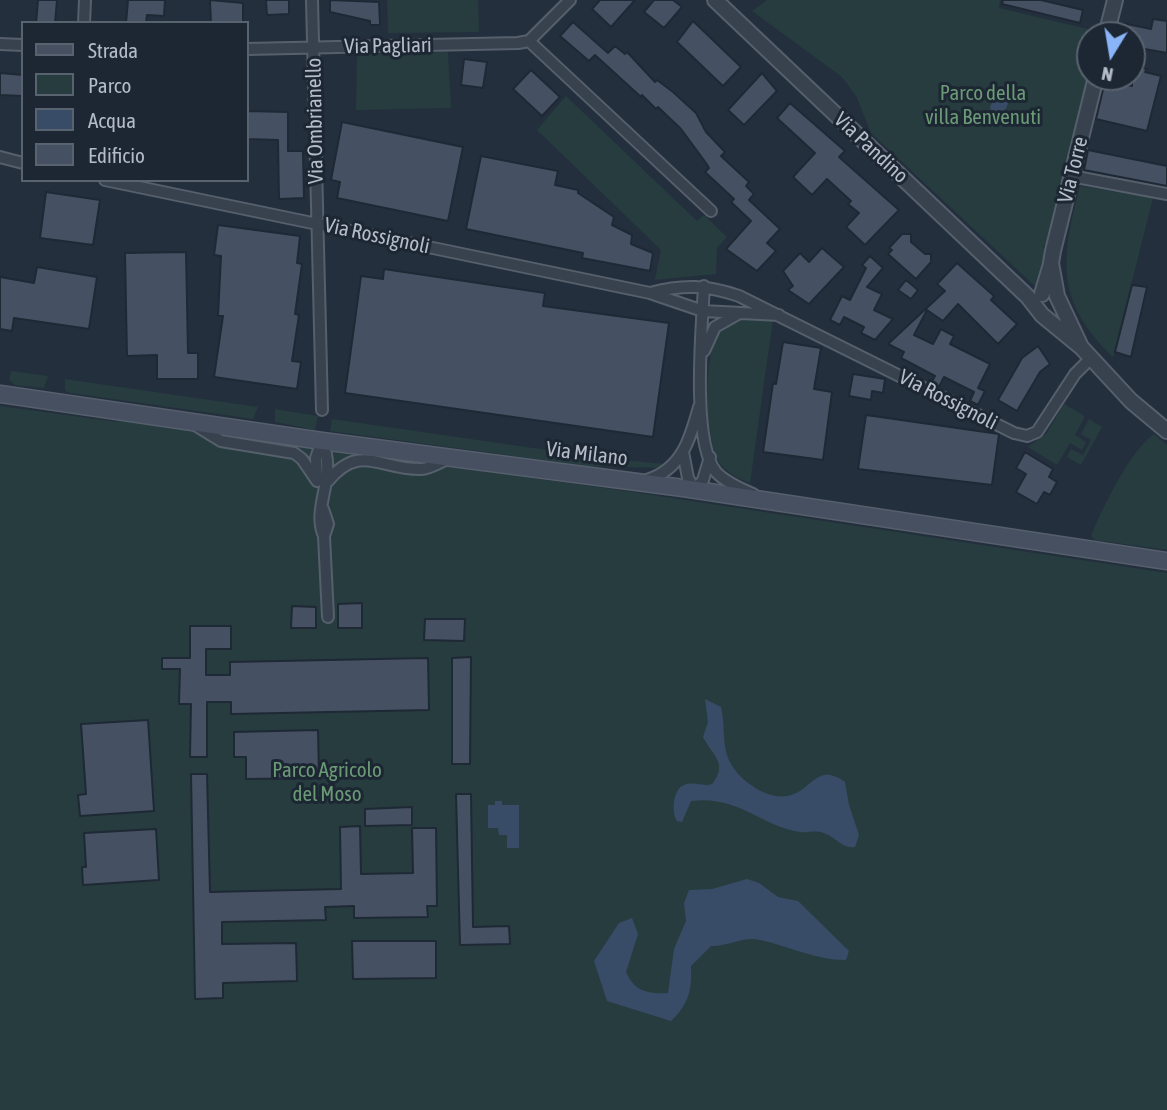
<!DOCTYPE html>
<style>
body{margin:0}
#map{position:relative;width:1167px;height:1110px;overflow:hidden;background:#242f3e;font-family:"Asap Condensed",sans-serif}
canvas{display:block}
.legend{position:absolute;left:21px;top:21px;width:228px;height:161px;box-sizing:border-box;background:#1d2633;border:2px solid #59626f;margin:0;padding:9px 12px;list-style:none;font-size:21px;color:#b4bcc9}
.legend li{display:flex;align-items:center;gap:14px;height:35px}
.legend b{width:35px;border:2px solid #59626f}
.north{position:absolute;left:1076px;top:21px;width:70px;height:70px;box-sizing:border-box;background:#1d2633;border:2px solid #59626f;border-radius:50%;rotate:191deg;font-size:19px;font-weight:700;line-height:28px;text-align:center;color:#b4bcc9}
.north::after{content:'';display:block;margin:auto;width:24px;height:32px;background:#8ab4f8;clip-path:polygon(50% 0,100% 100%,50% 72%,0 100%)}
</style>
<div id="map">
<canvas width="1167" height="1110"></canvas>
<ul class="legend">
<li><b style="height:9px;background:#465061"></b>Strada</li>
<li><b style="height:19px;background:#263c3f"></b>Parco</li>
<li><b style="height:19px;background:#394c67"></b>Acqua</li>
<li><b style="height:19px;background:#455162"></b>Edificio</li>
</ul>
<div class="north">N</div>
</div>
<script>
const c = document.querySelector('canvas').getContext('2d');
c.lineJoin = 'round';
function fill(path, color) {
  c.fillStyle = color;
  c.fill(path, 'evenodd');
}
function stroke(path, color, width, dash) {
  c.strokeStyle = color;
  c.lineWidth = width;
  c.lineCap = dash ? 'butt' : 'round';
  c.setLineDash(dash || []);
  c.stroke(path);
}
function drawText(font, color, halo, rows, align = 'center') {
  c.font = font + ' "Asap Condensed",sans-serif';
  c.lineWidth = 6;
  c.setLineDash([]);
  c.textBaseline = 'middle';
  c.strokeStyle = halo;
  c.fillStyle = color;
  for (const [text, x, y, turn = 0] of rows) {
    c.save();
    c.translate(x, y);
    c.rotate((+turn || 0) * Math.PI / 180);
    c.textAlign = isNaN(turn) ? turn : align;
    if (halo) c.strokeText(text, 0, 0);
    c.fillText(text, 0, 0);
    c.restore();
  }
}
fill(new Path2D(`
 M387 0H478L479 32 388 33Z
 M767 0H1000L999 8 1100 32 1099 35H1090V72L1048 246 1043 245 1045 256 1038 289 871 133 856 96 842 77 752 11Z
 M448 52 451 108 356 110 357 54Z
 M566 96 697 221 704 215 727 237 717 248 716 274 655 280 661 250 537 130Z
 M1080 186 1153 198 1113 357C1054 300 1061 259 1080 186Z
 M747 317 773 319 750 483C739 479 726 473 719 462 705 439 702 355 719 334 725 325 737 321 747 317Z
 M11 371 48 376 44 388 15 385 9 380Z
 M65 379 258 407 253 419 71 393 65 391Z
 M1064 404 1085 416 1075 435 1086 442 1082 450 1070 443 1057 465 1028 447 1046 434Z
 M0 406 118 422 119 418 186 427 198 433 619 490 1167 573V1110H0Z
 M275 409 318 416 315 430 275 422Z
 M332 419 602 458 665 464V468L588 466 330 431Z
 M1089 419 1102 427 1081 465 1067 457 1071 449 1083 455 1091 440 1081 434Z
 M1154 434 1167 445V550L1095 540 1091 536C1102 508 1130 451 1154 434Z`), '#263c3f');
fill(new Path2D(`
 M997 90 1008 92C1011 103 1005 115 994 117L990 107Z
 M705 699 721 707C725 723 722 738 727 755 733 776 764 800 787 796 812 792 816 761 845 782L849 805 859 835 855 847C843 849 836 838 826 834 817 829 809 833 800 832 760 826 739 795 691 801L682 822 677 821C671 813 673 789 684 785 693 781 703 787 712 784 729 763 712 755 703 737L708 722Z
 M495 801H502V805H519V848H507V835H499L498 828H488V805H495Z
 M747 879 759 883 778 897 798 901 849 951 846 960C815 960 789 946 760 940 744 936 727 947 711 946L691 966C692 990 689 1004 671 1021L607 1001 594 961 619 923 632 918 638 934 626 972C635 992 648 994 668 993L674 949 686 921 684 903 689 890 712 889Z`), '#394c67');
const building = new Path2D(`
 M38 0H57L55 23H36Z
 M128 0H165L164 16 147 15 146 23H126Z
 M210 0 243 3V23H211Z
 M266 0H289V14L267 15Z
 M330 0 379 2 380 25H370V21L330 12Z
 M600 0H635L611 27 592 9Z
 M654 0H673L682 7 664 28 644 12Z
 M1003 0H1041L1083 10 1080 23 1002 4Z
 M1153 19 1167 21V53L1145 49 1141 68 1147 69 1145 72 1161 76 1147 131 1096 119 1105 81 1132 86V35H1120L1122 23 1151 29Z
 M693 21 741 67 723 86 677 42Z
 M573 22 608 53 615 46 625 54 627 52 655 82 657 80 673 92 696 113 706 132 725 152 721 156 749 182 746 186 754 194 749 200 780 229 767 243 776 251 757 271 726 249 751 221 731 202 734 199 705 172 709 168 706 163 681 129 658 107 656 109 642 95 641 97 595 55 589 61 560 36Z
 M464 59 487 62 483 88 461 85Z
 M531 70 560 97 542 116 513 89Z
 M0 73 23 75V96L0 95Z
 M762 73 777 91 744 125 728 110Z
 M790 103 845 151 839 157 899 210 865 245 846 227 859 213 848 204 851 201 827 179 812 195 793 177 815 153 777 118Z
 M247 111 288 112V151H303L304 198 279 199 278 140 247 139Z
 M342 122 463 147 448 221 337 198 340 182 331 180Z
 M1088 150 1167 166V186L1084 170Z
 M481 156 558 171 555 185 578 190V193L614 217 612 225 632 235 631 244 653 253 650 271 582 258 583 253 466 229Z
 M46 192 100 200 93 245 40 238Z
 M218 225 300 236 297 263 302 264 295 314 299 315 292 361 301 362 297 389 214 377 223 316H218L221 256 214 255Z
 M902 234H911V242L925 254H931V262L916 279 888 254 892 250 889 248Z
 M822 248 844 267 809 304 788 290 793 286 783 271 800 253 809 262Z
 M186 252 188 353H198V379H157V355L127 356 125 253Z
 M870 256 883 268 867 287 882 294 874 310 893 319 875 340 861 333 864 327 844 317 840 325 830 320 842 296 850 300 866 268 862 265Z
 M957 263 994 296 991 300 1017 324 998 344 958 304 943 321 927 310 914 335 933 344 941 329 954 336 950 344 990 364 978 388 985 391 978 405 970 401 974 392 944 377 939 387 931 383 935 376 901 358 904 352 888 344 945 291 937 284Z
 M37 267 97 277 89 329 14 318 12 331 0 329V277L34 283Z
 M384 269 545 293 543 306 669 323 653 437 345 393 361 276 383 279Z
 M906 280 918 290 911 299 898 290Z
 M1132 285 1147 287 1131 357 1115 352Z
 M783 342 821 348 814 389 832 392 823 460 763 452 773 383 776 384Z
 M1038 346 1050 364 1040 372 1017 411 998 400 1022 358Z
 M853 374 885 379 883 393 872 391 871 400 849 396Z
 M866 415 999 434 992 485 858 469Z
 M1025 452 1053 469 1049 477 1057 482 1050 495 1044 492 1037 504 1016 492 1026 474 1016 468Z
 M362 603V628H338V604Z
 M292 606 316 607V628H291Z
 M425 619H465L464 641 424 640Z
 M190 626H231V649H206V675H230V662L428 658 429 710 231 714V702H207V757H190L191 704H179L180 669H162V658H190Z
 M471 657 470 764H452V658Z
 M148 720 154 811 80 816 78 795 86 794 81 724Z
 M318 730 319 778 246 779V757H234V732Z
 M191 774H207L210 892 341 889 340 827 360 826 361 874 413 873 412 828H436L437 906H427L428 917 354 918V906L325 907 326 920 222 922V944L296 943 297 981 223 983V998L195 999Z
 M456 794H471L473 927 509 926 510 944 460 945Z
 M412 807V825L365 826V809Z
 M156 829 159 880 83 885 82 867H86L84 833Z
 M352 941H436V978L353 979Z`);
fill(building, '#455162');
stroke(building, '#1f2835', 2);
const minor = new Path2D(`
 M312 0 322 410
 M84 23 85 0
 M529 41 711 211
 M0 44 23 45
 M247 49 518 43 529 41 570 0
 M0 157 23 163
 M1071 176 1167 194
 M105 180 650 293 703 311 779 315
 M704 286C702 326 691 441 716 472 725 482 741 489 753 494
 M650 293C683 284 707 285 739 296L1014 433 1027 436 1037 432 1075 374 1090 359
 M704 351 715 327 738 314
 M195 425 221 441 294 453 302 459 317 481
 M322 441C338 478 311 507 324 536
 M683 452 688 478 695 490 703 480 710 457
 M317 479 316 458 322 441
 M647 480C682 469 690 439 699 407
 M328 481C360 442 380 470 421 469 429 469 439 463 447 459
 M323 509 328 524 324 536 328 617`);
const tertiary = new Path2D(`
 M715 0 1028 297 1042 315 1081 347
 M1106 35 1115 0
 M1096 77 1053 251 1051 263 1057 296 1081 347 1131 401 1167 431
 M1042 294 1051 264`);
const secondary = new Path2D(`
 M0 394 322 441 683 488 1167 561`);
stroke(minor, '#565f6c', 14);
stroke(tertiary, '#565f6c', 18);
stroke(secondary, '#565f6c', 19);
stroke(minor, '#38414e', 10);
stroke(tertiary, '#38414e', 14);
stroke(secondary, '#465061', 16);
drawText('21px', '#b4bcc9', '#1d2633', [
 ["Via Pagliari",388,46,-1],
 ["Via Ombrianello",315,121,-91],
 ["Via Pandino",871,148,43],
 ["Via Torre",1073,170,-76],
 ["Via Rossignoli",377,236,12],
 ["Via Rossignoli",948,400,27],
 ["Via Milano",587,454,7]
]);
drawText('21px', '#6b9a76', '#1d2633', [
 ["Parco della",983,93],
 ["villa Benvenuti",983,117],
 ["Parco Agricolo",327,770],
 ["del Moso",327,794]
]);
</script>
